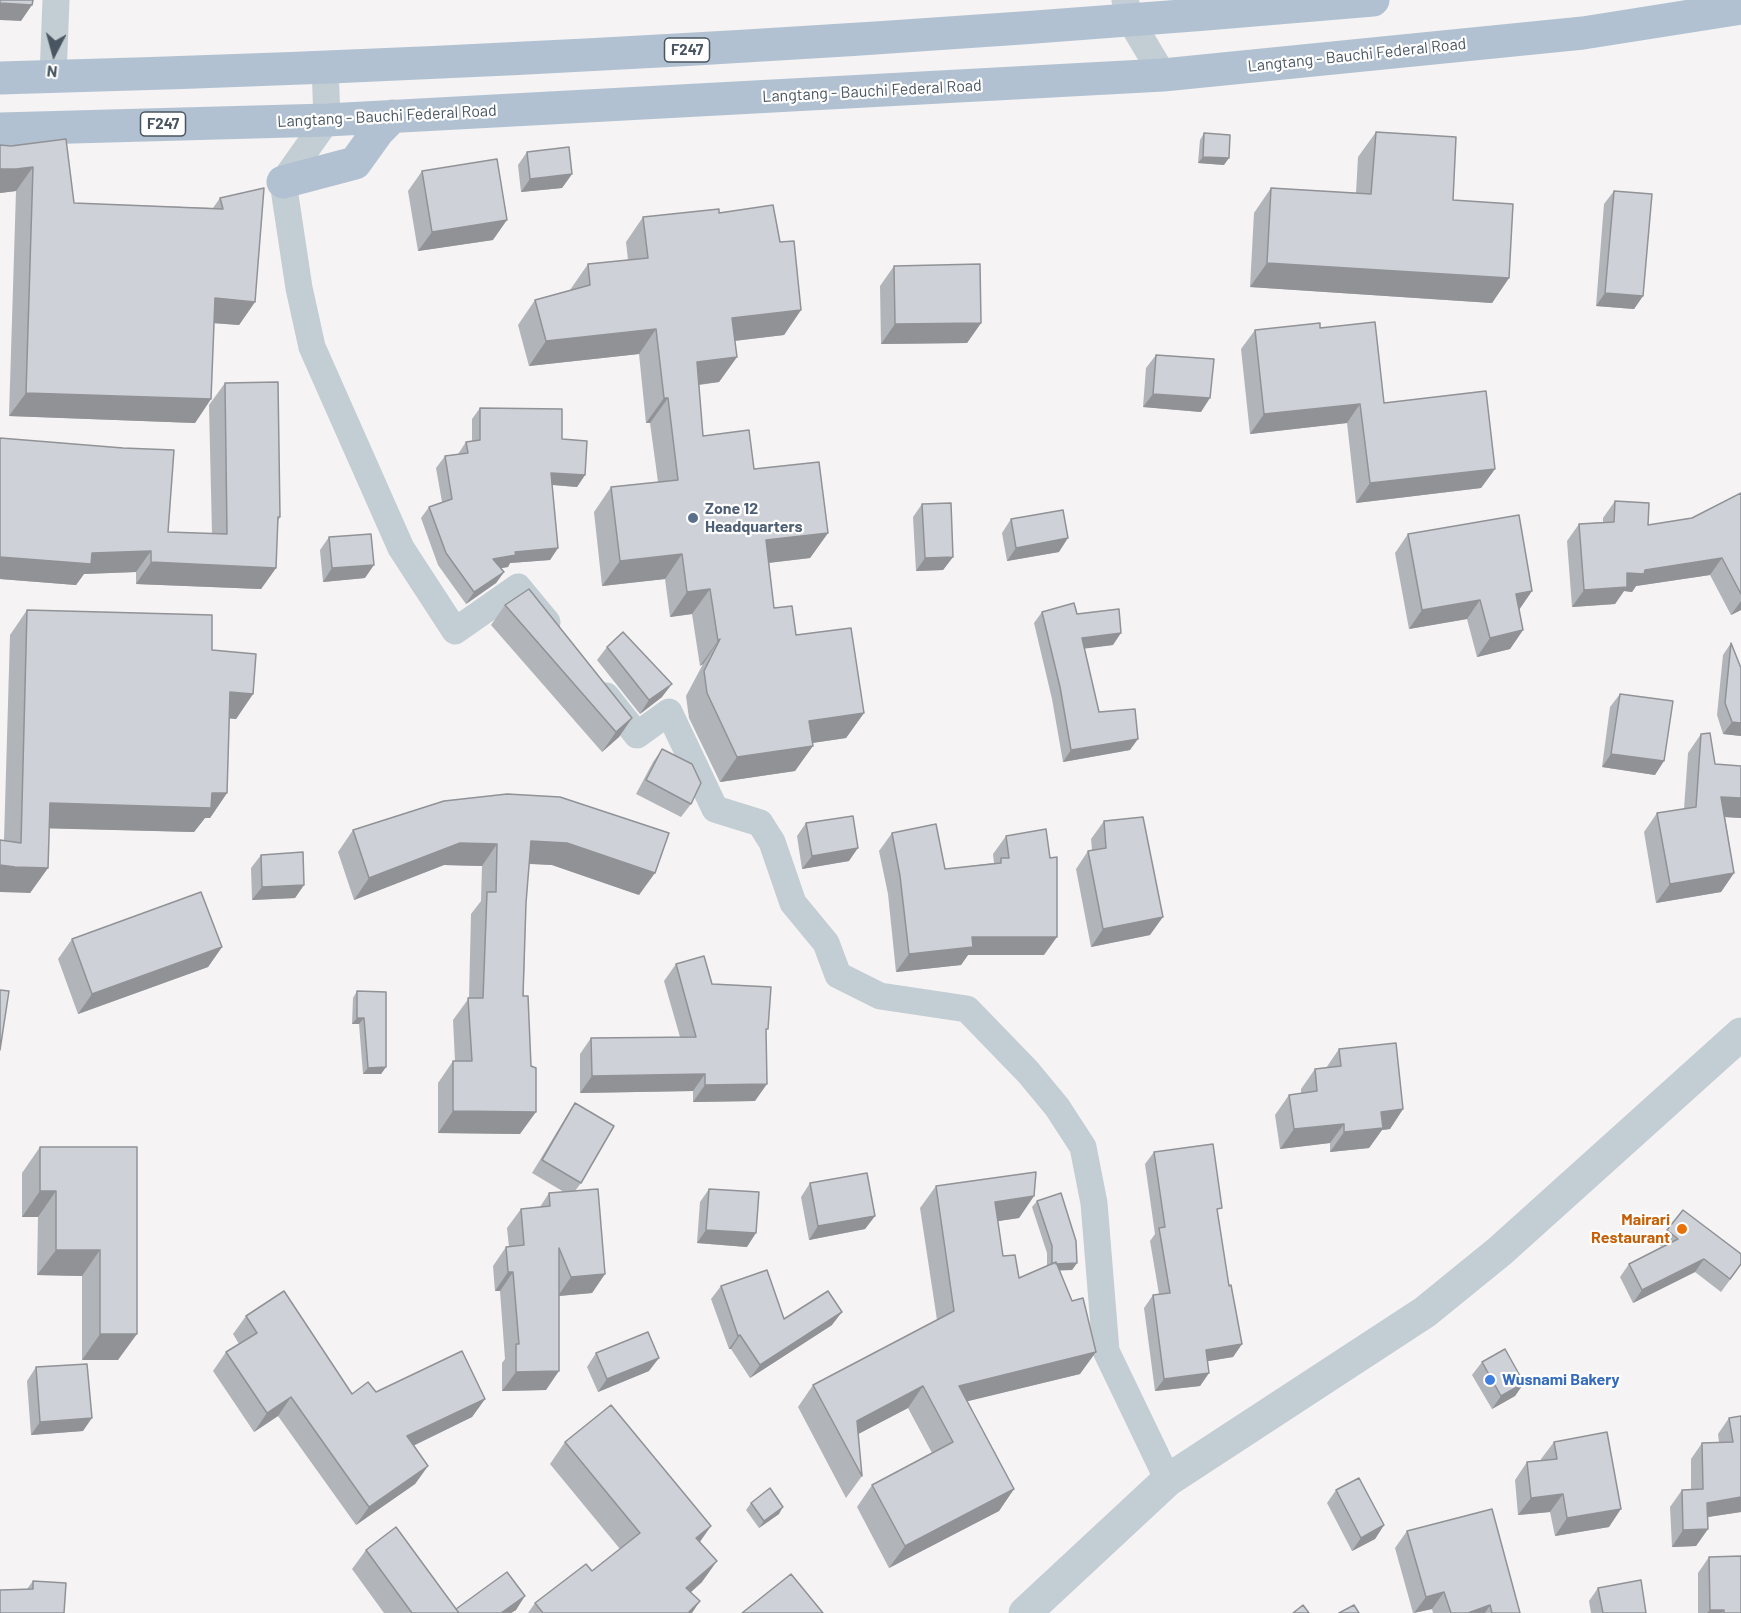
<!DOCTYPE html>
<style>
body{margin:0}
#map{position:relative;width:1741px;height:1613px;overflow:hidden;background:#f5f3f3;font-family:Barlow,sans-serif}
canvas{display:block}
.north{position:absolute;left:24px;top:24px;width:60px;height:60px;-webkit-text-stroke:4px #fff;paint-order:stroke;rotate:186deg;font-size:16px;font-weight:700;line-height:24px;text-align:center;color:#495561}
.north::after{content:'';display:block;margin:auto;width:21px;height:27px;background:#495561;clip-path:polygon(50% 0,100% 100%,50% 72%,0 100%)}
</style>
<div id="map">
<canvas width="1741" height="1613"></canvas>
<div class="north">N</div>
</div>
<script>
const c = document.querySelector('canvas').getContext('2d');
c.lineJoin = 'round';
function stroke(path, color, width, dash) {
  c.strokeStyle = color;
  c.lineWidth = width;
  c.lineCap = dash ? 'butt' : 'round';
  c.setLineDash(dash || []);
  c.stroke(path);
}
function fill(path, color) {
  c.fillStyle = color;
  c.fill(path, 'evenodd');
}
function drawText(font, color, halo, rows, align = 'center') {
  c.font = font + ' Barlow,sans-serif';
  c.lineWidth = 4.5;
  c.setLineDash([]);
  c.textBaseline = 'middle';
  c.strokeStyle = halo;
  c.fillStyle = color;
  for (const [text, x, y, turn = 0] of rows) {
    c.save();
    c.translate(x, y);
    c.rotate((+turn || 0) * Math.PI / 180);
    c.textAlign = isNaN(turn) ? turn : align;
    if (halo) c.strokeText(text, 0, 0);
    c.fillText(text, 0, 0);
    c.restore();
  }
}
stroke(new Path2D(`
 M1125 0 1130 20 1163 75
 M325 66 327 120 283 182 299 288 312 347 401 548 455 631 518 587 547 622
 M53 76 56 0
 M606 696 637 735 669 712 715 809 760 823 772 842 793 903 826 943 838 975 880 996 967 1009 1028 1072 1057 1107 1083 1147 1094 1203 1106 1351 1168 1480`), '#c3cdd4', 27);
stroke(new Path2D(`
 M1025 1613 1168 1480 1425 1312 1500 1251 1741 1034`), '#c3cdd4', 33);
stroke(new Path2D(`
 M0 78C458 66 916 40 1373 0
 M0 129 327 120 1163 75 1583 33 1741 8
 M283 182 355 163 378 131 393 116`), '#b1c1d2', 33);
fill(new Path2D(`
 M1376 132 1453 200 1509 278 1492 303 1250 287 1254 213 1271 188 1356 193 1358 157Z
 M1204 133 1224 165 1198 163 1200 140Z
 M0 145 11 146 74 203 213 208 220 198 255 302 239 325 214 323 211 399 195 423 9 416 16 191 0 193Z
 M527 152 572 174 562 188 521 192 518 165Z
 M422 171 493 240 418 251 408 191Z
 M1614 191 1643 296 1634 309 1596 306 1604 204Z
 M719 213 780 242 801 310 784 335 735 341 737 357 719 382 699 385 703 436 754 469 828 533 810 558 769 563 774 608 796 635 864 713 846 738 812 743 795 771 720 782 689 718 686 696 703 664 700 666 692 614 670 617 665 579 602 586 594 512 611 487 658 482 650 423H646L639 354 529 366 518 325 535 300 570 290 588 264 628 260 626 242 643 217Z
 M894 266 981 323 967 343 881 344 880 286Z
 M1255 330 1384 403 1495 469 1481 488 1356 503 1347 423 1250 434 1241 349Z
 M1156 355 1201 412 1143 407 1146 368Z
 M225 383 280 517 278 521 276 568 261 589 136 584V572L84 574 76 585 0 579V438L168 532 212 534 209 405Z
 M480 408 562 439 585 475 577 487 552 485 558 548 550 560 510 563 508 567 501 568 504 572 496 583 466 604 438 565 421 518 429 507 442 502 436 468 445 456 458 454 466 442H472V419Z
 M1741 493V610L1731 615 1710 575 1636 586 1632 592 1624 591 1615 604 1572 607 1567 541 1579 524 1603 522V518L1615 501 1648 525 1692 518Z
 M922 504 953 557 943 570 916 571 913 517Z
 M1011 519 1059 552 1007 561 1002 533Z
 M1408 534 1532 591 1519 609 1523 630 1510 649 1477 657 1467 619 1409 629 1395 553Z
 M329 537 365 578 323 582 320 550Z
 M505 605 632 718 619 737 602 752 491 625Z
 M27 610 212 650 253 694 236 719 229 718 227 793 210 818H205L194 832 49 828 48 868 30 893 4 840 10 635Z
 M1042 612 1077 614 1113 645 1084 648 1099 712 1130 750 1063 762 1052 699 1034 623Z
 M1731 643 1741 668V736L1723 734 1717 715 1723 655Z
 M607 647 662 697 640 714 597 660Z
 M1620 694 1655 775 1602 767 1610 707Z
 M1701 734 1741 818 1725 817 1734 873 1721 892 1656 903 1644 832 1657 813 1684 809 1688 753Z
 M662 749 691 804 681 817 636 794 653 762Z
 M444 801 639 895 552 865 529 864 526 903 520 1134 438 1133V1083L453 1061H455L453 1020 469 998 471 914 481 901 482 866 444 865 354 900 338 852 353 830Z
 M1104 821 1150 935 1091 947 1076 869 1088 851 1092 850 1091 839Z
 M806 823 849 861 802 869 797 836Z
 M892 833 945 869 994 863 993 854 1006 836 1044 955H968L961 965 896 972 888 894 879 851Z
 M261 855 304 885 295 898 252 900 251 868Z
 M72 939 222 947 208 967 78 1014 58 959Z
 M676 964 712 984 766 1032 755 1101 693 1102V1091L580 1093V1054L591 1038 680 1037 664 981Z
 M357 991 386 1067 381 1074H363L359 1024H352L353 998Z
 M1339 1049 1403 1109 1390 1129 1382 1130 1369 1148 1330 1152V1143L1280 1149 1275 1115 1289 1095 1301 1094V1089L1315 1069 1326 1068Z
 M575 1103 581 1183 575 1191 605 1274 592 1293 559 1296 546 1390 502 1391V1363L505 1359 500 1291H495L493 1266 506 1247H509L507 1228 521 1209 540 1207 549 1193 564 1192 532 1173 566 1117Z
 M40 1147H137L118 1360H82V1276L37 1275 38 1217H22V1173Z
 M1154 1152 1218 1214 1229 1286 1242 1344 1233 1357 1207 1361 1209 1373 1200 1386 1155 1391 1144 1308 1153 1295 1159 1294 1150 1241 1155 1234 1145 1164Z
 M810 1183 875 1216 865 1229 809 1240 801 1197Z
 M936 1186 1034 1196 1019 1218 998 1221 1003 1256 1019 1278 1047 1266V1253L1032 1207 1037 1201 1077 1263 1072 1270H1059L1080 1374 967 1401 1014 1489 999 1511 889 1568 857 1507 872 1485 932 1453 908 1408 858 1434 862 1476 846 1498 798 1407 813 1385 937 1320 920 1208Z
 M709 1189 747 1247 697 1243 700 1202Z
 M1667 1230 1741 1265 1721 1292 1695 1272 1633 1303 1620 1277 1629 1264 1662 1247 1658 1244Z
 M721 1286 784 1319 832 1325 750 1378 731 1349H729L711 1299Z
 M246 1316 352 1394 376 1392 485 1399 472 1417 413 1446 428 1466 415 1484 356 1525 278 1416 254 1432 213 1371 226 1352 239 1344 233 1334Z
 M596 1353 649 1371 598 1392 587 1367Z
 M1482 1362 1524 1383 1515 1396 1492 1409 1472 1375Z
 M36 1367 83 1431 31 1435 27 1381Z
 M1741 1416V1512L1707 1517 1708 1529 1696 1546 1672 1547 1670 1507 1682 1490H1691V1459L1702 1443 1719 1442 1718 1434 1729 1418Z
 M565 1442 711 1526 700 1542 702 1582 691 1592 692 1613H528L535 1603 592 1571 620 1549 550 1464Z
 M1554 1442 1609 1527 1555 1536 1550 1512 1518 1515 1515 1480 1527 1462 1541 1461V1459Z
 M1336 1490 1384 1525 1375 1539 1352 1551 1327 1503Z
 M751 1503 779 1514 759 1528 746 1510Z
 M1407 1531 1520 1613H1433L1432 1609 1413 1613 1395 1548Z
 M366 1550 456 1609 516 1610 511 1613H384L352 1569Z
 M1709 1557 1741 1613H1698V1573Z
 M33 1581 64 1613 27 1589Z
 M1598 1588 1646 1613H1591L1589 1601Z`), '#b1b4b9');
fill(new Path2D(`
 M0 3 32 5 21 21 0 20Z
 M1203 157 1229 158 1224 165 1198 163Z
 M33 167 16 191 0 193V169Z
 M572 174 562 188 521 192 530 179Z
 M507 220 493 240 418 251 432 232Z
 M1267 263 1509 278 1492 303 1250 287Z
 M1605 293 1643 296 1634 309 1596 306Z
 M215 298 255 302 239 325 198 322Z
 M801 310 784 335 715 343 732 318Z
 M981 323 967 343 881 344 895 324Z
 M656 329 639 354 529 366 546 341Z
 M737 357 719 382 680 387 697 362Z
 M26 393 211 399 195 423 9 416Z
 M1153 394 1210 398 1201 412 1143 407Z
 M664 398H668L650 423H646Z
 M1360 404 1347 423 1250 434 1264 414Z
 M1495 469 1481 488 1356 503 1370 483Z
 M551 473 585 475 577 487 543 484Z
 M828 533 810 558 749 565 766 540Z
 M1068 538 1059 552 1007 561 1016 548Z
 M558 548 550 560 510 563 508 567 485 571 493 559 515 552Z
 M151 551 136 572 84 574 76 585 0 579V557Z
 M682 554 665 579 602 586 620 561Z
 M953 557 943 570 916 571 925 558Z
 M1722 558 1710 575 1636 586 1632 592 1624 591 1615 604 1572 607 1584 590 1627 573 1645 570Z
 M151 562 276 568 261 589 136 584Z
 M374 565 365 578 323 582 332 568Z
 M504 572 496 583 466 604 474 592Z
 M710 589 692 614 670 617 687 592Z
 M1532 591 1519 610 1516 594Z
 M1480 600 1467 619 1409 629 1422 610Z
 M1741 601V610L1731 615Z
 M1523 630 1510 649 1477 657 1490 638Z
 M1121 633 1113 645 1074 650 1082 638Z
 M720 639 703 664 700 666 718 641Z
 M672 684 662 697 640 714 649 700Z
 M230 692 253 694 236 719 213 717Z
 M864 713 846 738 792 746 809 721Z
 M632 718 619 737 602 752 616 732Z
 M1732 722 1741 723V736L1723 734Z
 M1138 739 1130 750 1063 762 1071 750Z
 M813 746 795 771 720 782 737 757Z
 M1611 754 1664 761 1655 775 1602 767Z
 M212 793H227L210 818H205L194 832 33 828 50 803Z
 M1721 797 1741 798V818L1708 816Z
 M531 841 567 843 655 873 639 895 552 865 516 863Z
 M460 843 497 844 482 866 444 865 354 900 369 878Z
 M858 848 849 861 802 869 812 856Z
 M0 865 48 868 30 893 0 892Z
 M1734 873 1721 892 1656 903 1670 884Z
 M304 885 295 898 252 900 262 887Z
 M1163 917 1150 935 1091 947 1103 929Z
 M972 937H1057L1044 955H968L961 965 896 972 909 954Z
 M222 947 208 967 78 1014 92 994Z
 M357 1018H364L359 1024H352Z
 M386 1067 381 1074H363L368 1068Z
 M705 1074 693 1091 580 1093 592 1076Z
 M767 1084 755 1101 693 1102 705 1085Z
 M1403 1109 1390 1129 1382 1130 1369 1148 1330 1152 1344 1132 1381 1112Z
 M453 1111 536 1112 520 1134 438 1133Z
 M1344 1124 1330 1143 1280 1149 1294 1129Z
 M40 1191H56L38 1217H22Z
 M1034 1196 1019 1218 979 1224 995 1202Z
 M875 1216 865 1229 809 1240 818 1226Z
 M706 1230 756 1233 747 1247 697 1243Z
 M56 1250H100L82 1276 37 1275Z
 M1704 1259 1695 1272 1633 1303 1642 1290Z
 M1077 1263 1072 1270 1048 1271 1052 1264Z
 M508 1272H513L500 1291H495Z
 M605 1274 592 1293 558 1296 571 1277Z
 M842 1312 832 1325 750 1378 760 1365Z
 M100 1334H137L118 1360H82Z
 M740 1335 731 1349H729L738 1336Z
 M1242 1344 1233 1357 1197 1363 1206 1350Z
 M1096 1352 1080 1374 944 1407 959 1386Z
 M659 1358 649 1371 598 1392 607 1379Z
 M559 1371 546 1390 502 1391 516 1372Z
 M1209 1373 1200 1386 1155 1391 1164 1379Z
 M1524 1383 1515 1396 1492 1409 1501 1396Z
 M923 1386 908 1408 843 1442 857 1421Z
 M291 1397 278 1416 254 1432 267 1413Z
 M485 1399 472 1417 394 1455 407 1436Z
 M92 1418 83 1431 31 1435 40 1422Z
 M428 1466 415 1484 356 1525 369 1507Z
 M1014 1489 999 1511 889 1568 905 1546Z
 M1563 1494 1550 1512 1518 1515 1531 1498Z
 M1741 1497V1512L1695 1519 1707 1503Z
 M783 1507 779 1514 759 1528 764 1521Z
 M1621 1509 1609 1527 1555 1536 1567 1518Z
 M1384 1525 1375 1539 1352 1551 1361 1538Z
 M711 1526 695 1548 696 1538Z
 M1708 1529 1696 1546 1672 1547 1683 1530Z
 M717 1561 702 1582 671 1610 686 1588Z
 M1444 1592 1432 1609 1414 1613 1426 1597Z
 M525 1596 516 1610 511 1613H501Z
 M700 1601 692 1613H688Z
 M1490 1605 1485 1613H1468Z
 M1710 1610H1724L1722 1613H1707Z`), '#909296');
const building = new Path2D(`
 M0 0H33L32 5 0 3Z
 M1376 132 1456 137 1453 200 1513 204 1509 278 1267 263 1271 188 1371 194Z
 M1204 133 1230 135 1229 158 1203 157Z
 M66 139 74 203 223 209 220 198 264 188 255 302 215 298 211 399 26 393 33 167 16 169H0V145L11 146Z
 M569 147 572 174 530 179 527 152Z
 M497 159 507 220 432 232 422 171Z
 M1614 191 1652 194 1643 296 1605 293Z
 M773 205 780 242 794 241 801 310 732 318 737 357 697 362 703 436 749 430 754 469 819 462 828 533 766 540 774 608 792 606 796 635 851 628 864 713 809 721 813 746 737 757 707 693 704 671 720 639 718 641 710 589 687 592 682 554 620 561 611 487 678 480 668 398H664L656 329 546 341 535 300 590 285 588 264 648 258 643 217 719 209V213Z
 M980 264 981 323 895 324 894 266Z
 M1375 322 1384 403 1486 391 1495 469 1370 483 1360 404 1264 414 1255 330 1320 323V328Z
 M1156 355 1214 359 1210 398 1153 394Z
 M278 382 280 517H278L276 568 151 562V551L92 553 91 564 0 557V438L123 448 174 450 168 532 227 534 225 383Z
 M480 408 562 409V439L587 441 585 475 551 473 558 548 515 552 516 555 493 559 504 572 474 592 446 553 429 507 452 499 445 456 468 453 466 442 480 440Z
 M1741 493V594L1722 558 1645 570 1644 574 1627 573V587L1584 590 1579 524 1614 522 1615 501 1649 503 1648 525 1692 518Z
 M951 503 953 557 925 558 922 504Z
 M1063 510 1068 538 1016 548 1011 519Z
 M1519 515 1532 591 1516 594 1523 630 1490 638 1480 600 1422 610 1408 534Z
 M371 534 374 565 332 568 329 537Z
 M529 589 632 718 616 732 505 605Z
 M1074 603 1077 614 1119 609 1121 633 1082 638 1099 712 1135 709 1138 739 1071 750 1060 687 1042 612Z
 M27 610 212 615V650L256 654 253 694 230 692 227 793H212L211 808 50 803 48 868 15 867 0 865V840L21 843Z
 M623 632 672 684 649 700 607 647Z
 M1731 643 1741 668V723L1732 722 1725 703Z
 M1620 694 1673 701 1664 761 1611 754Z
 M1710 733 1715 764 1741 766V798L1721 797 1734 873 1670 884 1657 813 1696 807 1701 734Z
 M662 749 692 764 701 783 691 804 646 780Z
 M507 794 560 797 669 833 655 873 567 843 531 841 526 903 523 996H528L531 1066 536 1068V1112L453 1111V1061H472L468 998H483L487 892H496L497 844 460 843 369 878 353 830 444 801Z
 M853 816 858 848 812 856 806 823Z
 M1143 817 1163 917 1103 929 1088 851 1106 848 1104 821Z
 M936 824 945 869 1001 863V858H1009L1006 836 1046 829 1050 858 1057 857V937H972L973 947 909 954 900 876 892 833Z
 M303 852 304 885 262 887 261 855Z
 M201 892 222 947 92 994 72 939Z
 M704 956 712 984 771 987 768 1029H766L767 1084 705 1085V1074L592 1076 591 1038 696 1037 676 964Z
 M0 990 9 991 0 1050Z
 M357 991 386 992V1067L368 1068 364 1018H357Z
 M1396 1043 1403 1109 1381 1112 1383 1128 1344 1132V1124L1294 1129 1289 1095 1317 1091 1315 1069 1341 1066 1339 1049Z
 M575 1103 614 1126 581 1183 542 1160Z
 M1213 1144 1222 1208 1217 1209 1229 1286 1231 1285 1242 1344 1206 1350 1209 1373 1164 1379 1153 1295 1170 1293 1159 1228 1165 1227 1154 1152Z
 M40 1147H137V1334H100V1250H56V1191H40Z
 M1036 1172 1034 1196 995 1202 1003 1256 1015 1255 1019 1278 1056 1262 1072 1301 1083 1298 1096 1352 959 1386 1014 1489 905 1546 872 1485 953 1442 923 1386 857 1421 862 1476 813 1385 954 1311 936 1186Z
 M867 1173 875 1216 818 1226 810 1183Z
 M598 1189 605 1274 571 1277 559 1248V1371L516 1372V1344H519L513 1272H508L506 1247 524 1245 521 1209 550 1206 549 1193Z
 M709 1189 759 1192 756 1233 706 1230Z
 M1061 1193 1076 1241 1077 1263 1056 1264V1262L1052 1264V1246L1037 1201Z
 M1683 1210 1741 1254V1264L1730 1279 1704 1259 1642 1290 1629 1264 1678 1239 1667 1230Z
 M767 1270 784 1319 828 1291 842 1312 760 1365 740 1335 738 1336 721 1286Z
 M284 1291 352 1394 368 1382 376 1392 462 1351 485 1399 407 1436 428 1466 369 1507 291 1397 267 1413 226 1352 257 1333 246 1316Z
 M648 1332 659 1358 607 1379 596 1353Z
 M1505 1349 1524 1383 1501 1396 1482 1362Z
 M87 1364 92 1418 40 1422 36 1367Z
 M611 1405 711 1526 696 1538 717 1561 686 1588 700 1601 688 1613H543L535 1603 586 1564 592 1571 640 1533 565 1442Z
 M1741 1416V1497L1707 1503 1708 1529 1683 1530 1682 1490 1703 1489 1702 1443 1733 1442 1729 1418Z
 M1607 1432 1621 1509 1567 1518 1563 1494 1531 1498 1527 1462 1557 1459 1554 1442Z
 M1359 1478 1384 1525 1361 1538 1336 1490Z
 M770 1488 783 1507 764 1521 751 1503Z
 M1492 1509 1520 1613H1492L1490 1605 1468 1613H1451L1444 1592 1426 1597 1407 1531Z
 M396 1527 459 1613H412L366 1550Z
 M1741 1556V1613H1724V1610H1710L1709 1557Z
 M507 1572 525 1596 501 1613H459L456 1609Z
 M791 1574 823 1613H742Z
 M1641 1580 1646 1613H1603L1598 1588Z
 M33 1581 66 1583 64 1613H0V1590L33 1589Z
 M1303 1605 1309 1613H1293Z
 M1354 1605 1359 1613H1339Z`);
fill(building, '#ced1d7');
stroke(building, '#909296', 1.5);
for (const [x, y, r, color] of [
 [693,518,6,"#5c6f8a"],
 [1682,1229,6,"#e8710a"],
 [1490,1380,6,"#3f7fe0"]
]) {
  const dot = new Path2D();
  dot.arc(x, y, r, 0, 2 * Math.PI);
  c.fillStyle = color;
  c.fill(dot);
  stroke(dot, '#fff', 2);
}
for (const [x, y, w] of [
 [687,50,45],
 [163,124,45]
]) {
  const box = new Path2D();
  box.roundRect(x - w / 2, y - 12, w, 24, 4.5);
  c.fillStyle = '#fff';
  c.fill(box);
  stroke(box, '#495561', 1.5);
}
drawText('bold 15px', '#495561', null, [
 ["F247",687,50],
 ["F247",163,124]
]);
drawText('16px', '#495561', '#fff', [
 ["Langtang - Bauchi Federal Road",1357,55,-6],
 ["Langtang - Bauchi Federal Road",872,91,-3],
 ["Langtang - Bauchi Federal Road",387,116,-3]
]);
drawText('bold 16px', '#4e5e75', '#fff', [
 ["Zone 12",705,509],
 ["Headquarters",705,527]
], 'left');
drawText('bold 16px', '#c56008', '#fff', [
 ["Mairari",1670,1220],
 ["Restaurant",1670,1238]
], 'right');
drawText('bold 16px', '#366cbe', '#fff', [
 ["Wusnami Bakery",1502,1380]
], 'left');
</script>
